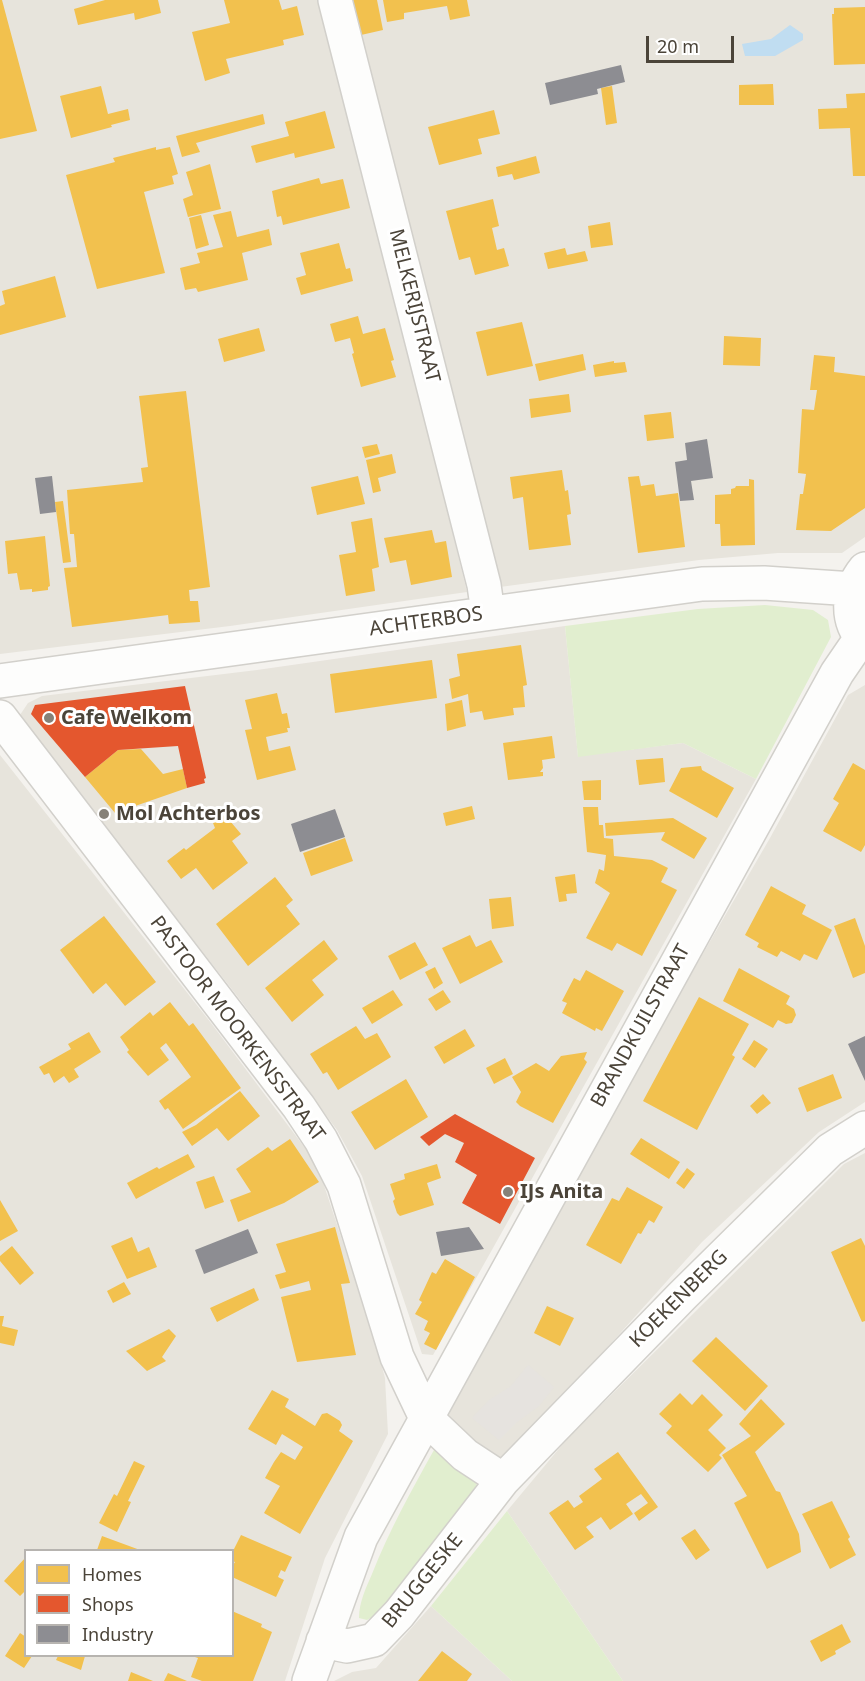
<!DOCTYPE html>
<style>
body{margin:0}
#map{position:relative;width:865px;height:1681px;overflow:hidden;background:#f4f2ee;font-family:"Noto Sans",sans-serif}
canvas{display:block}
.legend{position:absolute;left:24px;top:1549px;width:210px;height:108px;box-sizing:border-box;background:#fff;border:2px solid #b7b4b0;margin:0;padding:8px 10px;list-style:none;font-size:18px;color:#4b4439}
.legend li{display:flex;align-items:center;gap:12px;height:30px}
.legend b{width:30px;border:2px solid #b7b4b0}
.scale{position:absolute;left:646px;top:36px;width:88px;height:27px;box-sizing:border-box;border:3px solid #4b4439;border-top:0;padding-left:8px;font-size:18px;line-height:21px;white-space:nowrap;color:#4b4439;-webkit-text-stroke:4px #fff;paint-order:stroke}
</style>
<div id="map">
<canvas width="865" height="1681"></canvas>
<ul class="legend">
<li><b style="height:16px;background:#f2c14e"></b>Homes</li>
<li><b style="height:16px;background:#e4572e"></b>Shops</li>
<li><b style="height:16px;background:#8d8d92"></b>Industry</li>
</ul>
<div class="scale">20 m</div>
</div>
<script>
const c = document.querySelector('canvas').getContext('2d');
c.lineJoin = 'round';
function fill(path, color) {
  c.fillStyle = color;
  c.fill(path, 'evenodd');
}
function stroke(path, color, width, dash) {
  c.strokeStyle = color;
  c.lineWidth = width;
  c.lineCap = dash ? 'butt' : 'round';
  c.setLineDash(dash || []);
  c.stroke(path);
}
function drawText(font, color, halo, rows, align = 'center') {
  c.font = font + ' "Noto Sans",sans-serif';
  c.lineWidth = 6;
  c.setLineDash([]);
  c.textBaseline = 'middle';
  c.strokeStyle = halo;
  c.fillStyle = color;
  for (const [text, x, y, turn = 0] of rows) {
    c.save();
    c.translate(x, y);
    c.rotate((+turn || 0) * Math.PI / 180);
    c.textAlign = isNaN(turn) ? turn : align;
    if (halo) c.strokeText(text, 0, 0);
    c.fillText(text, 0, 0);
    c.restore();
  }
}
fill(new Path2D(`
 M0 0H319L360 156 467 592 230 626 0 654Z
 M351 0H865V537L842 553H778L699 560 500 587Z
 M565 626 578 756 683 743 756 779 433 1355 422 1354 362 1176 337 1130 241 1001 31 732 20 715 28 703 42 696 257 670Z
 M865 685V1102L819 1132 702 1242 509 1457 493 1462 447 1418V1414L592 1145 770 838 848 695Z
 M0 755 211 1023 317 1164 372 1331 385 1378 388 1434 325 1558 285 1681H0ZM26 1550H232V1656H26Z
 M865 1153V1681H623L507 1511 567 1439 844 1164Z
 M431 1606 512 1681H334L352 1672 376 1668Z`), '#e7e4dc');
fill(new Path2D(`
 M765 605 813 610 828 620 831 637 756 779 683 743 578 757 565 626 698 609Z
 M434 1450H447L479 1479 475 1488 435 1542 376 1615 367 1620 359 1618C359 1602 366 1588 372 1574 389 1531 411 1491 434 1450Z
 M507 1511 623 1681H512L431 1606Z`), '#e1eecf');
fill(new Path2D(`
 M528 1365 554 1387 539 1406 516 1423 499 1440 472 1418 489 1400 511 1386Z`), '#e6e3df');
fill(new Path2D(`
 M790 25 803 34V40L775 56H745L742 44 771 39Z`), '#c0ddf1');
fill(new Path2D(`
 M0 0H2L37 131 0 139Z
 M105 0H158L161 13 135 20 134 13 78 25 74 9Z
 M224 0H279L282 10 297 6 304 35 283 40 284 45 226 59 230 73 205 81 192 32 230 23Z
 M353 0H377L383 30 361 35Z
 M383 0H467L470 16 450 20 447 6 404 13V19L387 22Z
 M865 7V64L834 65 832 14H834V8Z
 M773 84 774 105H739V85Z
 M101 86 108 114 128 109 130 120 111 125 112 127 71 138 60 96Z
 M612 86 617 123 606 125 601 88Z
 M865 93V176H853L850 128 819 129 818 109 847 108 846 94Z
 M494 110 500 134 478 139 482 154 439 165 428 127Z
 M325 111 335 148 295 158 294 153 256 163 251 146 289 136 285 122Z
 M263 114 265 124 196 143 200 152 182 157 176 136Z
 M156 147V150L170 147 178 174 172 176 174 184 144 192 165 273 97 289 66 175 115 162 113 158Z
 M536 156 540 173 514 180 512 174 498 177 496 167Z
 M210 164 221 209 188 217 183 199 193 195 186 172Z
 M319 178 321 184 343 179 350 208 283 225 281 216 277 217 272 191Z
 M493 199 499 226 492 228 497 250 504 248 509 266 475 275 470 257 459 260 446 211Z
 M231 211 237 237 269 229 272 245 242 253 248 280 198 292 196 288 185 290 180 268 200 263 197 253 223 247 213 215Z
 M201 215 209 245 196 249 189 218Z
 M610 222 613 245 591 248 588 226Z
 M339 243 346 269 350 268 353 281 301 295 296 278 306 275 300 253Z
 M565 248 567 255 585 251 588 261 548 269 544 253Z
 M55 276 66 317 0 335V306L5 304 2 291Z
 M358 316 363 334 385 328 394 360 391 361 396 377 361 387 352 354 354 353 350 338 335 342 330 324Z
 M522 322 533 366 487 376 476 332Z
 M259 328 265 351 224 362 218 339Z
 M724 336 761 338 760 366 723 365Z
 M583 354 586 370 539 381 535 364Z
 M814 355 835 357 834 372 865 376V508L831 531 796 530 800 494H803L806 474 798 473 802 409 814 410 817 390H810Z
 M614 361V363L625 362 627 372 595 377 593 365Z
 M186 391 210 587 189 590 190 601H198L200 622 169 624 168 615 72 627 64 568 77 567 74 534H70L67 490 143 482 141 468 148 467 139 396Z
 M569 394 571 412 531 418 529 399Z
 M671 412 674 438 647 441 644 415Z
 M377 444 380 454 365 458 362 447Z
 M392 454 396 473 378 478 381 491 373 493 366 460Z
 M562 470 565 491 568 490 571 514 567 515 571 545 529 550 523 497 513 499 510 477Z
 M358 476 365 504 317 515 311 487Z
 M639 476 641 486 654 484 656 496 678 493 685 547 638 553 628 477Z
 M749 479 754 480 755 545 721 546 720 524H715V495L731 494V489L735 488 736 486H749Z
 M63 501 71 562 63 563 55 502Z
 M372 518 379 567 372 569 375 591 346 596 339 555 356 552 351 522Z
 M432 530 435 543 446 541 452 577 411 585 406 560 390 563 384 538Z
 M45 536 50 586 48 587V590L32 592V589L20 590 17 573 8 574 5 541Z
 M521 645 527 685 523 686 525 707 513 708 514 715 484 720 482 711 470 713 468 694 452 699 449 679 460 676 457 654Z
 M432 660 437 698 335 713 330 674Z
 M277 693 282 714 287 713 290 728H287L288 732 266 737 269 751 290 746 296 770 257 780 245 730 252 729 245 700Z
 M462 700 466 726 447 731 445 704Z
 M552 736 555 758 542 760 543 768 540 772H543V776L508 780 503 743Z
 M141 749 163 774 183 769 187 788 115 813 85 777 118 750Z
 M663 758 665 782 639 785 636 760Z
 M853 763 865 770V845L861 852 823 831 839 803 833 799Z
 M701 766 702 770 734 788 717 818 669 791 681 768Z
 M601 780V800H584L582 781Z
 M472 806 475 819 446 826 443 813Z
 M583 807H598L599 825H603L604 838 613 839 614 856 652 860 668 868 661 882 677 890 642 956 617 943 612 951 586 938 610 893 595 883 599 869 604 871 606 855 587 852Z
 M225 815 241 834 232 841 248 863 213 890 196 868 181 879 167 861 184 848 186 850 215 828 213 823Z
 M673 818 707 838 694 859 661 840 665 832 606 836 605 823Z
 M345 838 353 861 311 876 303 853Z
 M575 874 577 893 566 894 567 901 559 902 555 877Z
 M275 877 293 900 286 906 300 924 248 966 216 924Z
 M771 886 806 905 802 914 832 930 817 960 804 954 800 961 781 951 777 957 757 947 759 943 745 935Z
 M511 897 514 926 492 929 489 899Z
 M104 916 156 982 125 1006 106 983 93 994 60 950Z
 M855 918 865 946V973L853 978 834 926Z
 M470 935 476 947 491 940 503 962 460 984 442 948Z
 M324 940 338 959 312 980 324 995 292 1022 265 988Z
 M415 942 428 965 400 980 388 956Z
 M435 967 443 983 434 989 425 972Z
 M739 968 790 996 786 1004 794 1009 796 1015 792 1023 786 1024 778 1020 773 1028 723 1001Z
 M586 970 624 991 602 1031 596 1028 595 1031 562 1013 567 1003 562 1001 574 978 580 981Z
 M393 990 403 1005 372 1024 362 1008Z
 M443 990 451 1002 436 1011 428 999Z
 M699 997 749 1024 732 1055 735 1057 697 1130 643 1101Z
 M170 1002 189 1026 193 1023 241 1088 183 1129 168 1108 165 1110 159 1101 191 1077 166 1043 160 1048 169 1060 148 1076 127 1052 129 1050 120 1037 150 1012 153 1016Z
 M356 1026 365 1039 377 1033 391 1057 338 1090 327 1072 323 1074 310 1054Z
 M465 1029 475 1046 444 1064 434 1047Z
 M89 1032 101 1052 74 1069 79 1077 69 1083 64 1076 54 1083 49 1073 44 1075 39 1067 71 1049 68 1044Z
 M754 1040 768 1049 755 1068 742 1059Z
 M587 1052 584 1059 587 1062 553 1123 520 1106 516 1102 521 1092 512 1077 536 1063 549 1071 561 1056Z
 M505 1058 513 1074 494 1084 486 1068Z
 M833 1074 842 1098 807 1112 798 1088Z
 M406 1079 428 1117 375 1150 351 1112Z
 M240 1091 260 1116 228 1141 217 1128 192 1146 182 1132 196 1125Z
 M763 1094 771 1103 757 1114 750 1106Z
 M641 1138 680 1162 669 1179 630 1154Z
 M290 1139 319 1182 284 1203 238 1222 230 1200 251 1192 236 1169 268 1147 272 1151Z
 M188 1154 195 1167 136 1199 127 1183 157 1167 159 1169Z
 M437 1164 441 1178 427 1183 434 1205 400 1216 397 1213 393 1201 395 1199 390 1184 405 1179 404 1174Z
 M687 1168 695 1174 684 1189 676 1183Z
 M214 1176 224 1202 205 1209 196 1182Z
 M627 1187 663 1207 654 1223 649 1220 641 1234 638 1233 621 1264 586 1245 612 1198 619 1201Z
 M0 1200 18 1231 0 1241Z
 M335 1227 350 1283 341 1284 356 1355 297 1362 281 1297 311 1290 309 1281 280 1289 275 1275 286 1272 276 1244Z
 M132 1237 138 1252 149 1247 157 1267 127 1279 111 1246Z
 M861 1238 865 1246V1321L862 1322 831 1252Z
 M12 1246 34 1273 20 1285 0 1261V1256Z
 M445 1259 475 1277 436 1350 424 1344 430 1333 424 1330 428 1321 415 1314 422 1302 419 1300 432 1272 436 1274Z
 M124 1282 131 1294 113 1303 107 1291Z
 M254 1288 259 1300 217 1322 210 1308Z
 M547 1306 574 1318 560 1346 534 1333Z
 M0 1316H4L2 1326 18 1330 14 1346 0 1343Z
 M169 1329 176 1336 162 1357 166 1361 147 1371 126 1351Z
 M716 1337 768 1386 745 1411 692 1361Z
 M272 1390 289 1399 285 1407 315 1426 322 1414 327 1413 340 1421 342 1425 339 1431 353 1441 300 1534 264 1513 280 1486 265 1478 274 1462 281 1452 295 1460 303 1447 282 1434 276 1445 248 1429Z
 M680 1393 692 1405 702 1394 723 1415 708 1430 726 1448 719 1455 722 1458 708 1472 666 1433 672 1426 659 1414Z
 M761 1399 785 1424 755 1452 776 1491 780 1492 799 1534 801 1552 767 1569 734 1503 747 1496 722 1455 751 1436 739 1424Z
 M618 1452 658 1507 639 1521 634 1513 648 1503 641 1494 626 1504 633 1514 610 1530 601 1517 586 1527 594 1537 575 1550 549 1513 568 1500 574 1508 583 1502 579 1496 602 1479 594 1469Z
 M134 1461 145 1466 128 1501 131 1502 117 1532 99 1523 114 1494 117 1496Z
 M832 1501 850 1537 848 1539 856 1555 830 1569 802 1514Z
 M695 1529 710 1550 696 1560 681 1538Z
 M241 1535 292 1557 285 1572 281 1570 278 1577 284 1580 276 1597 232 1577V1567L235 1562 232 1561V1553Z
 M102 1536 140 1550H97Z
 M26 1557V1590L20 1596 4 1581Z
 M232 1611 262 1624 261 1627 272 1632 253 1681H202L191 1677 198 1658 192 1656H232Z
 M842 1624 851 1642 835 1651 836 1654 821 1662 810 1641Z
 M20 1633 26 1637V1656H32L24 1668 5 1656Z
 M442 1651 472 1674 467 1681H418Z
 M58 1656H85L81 1670 56 1660Z
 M131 1672 153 1681H128Z
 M168 1673 187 1681H164Z`), '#f2c14e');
fill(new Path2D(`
 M185 686 206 778 204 779 205 783 187 788 178 746 118 750 85 777 31 714 35 705Z
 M455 1114 535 1158 500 1224 462 1203 477 1175 455 1162 464 1143 445 1134 429 1146 420 1137Z`), '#e4572e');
fill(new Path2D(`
 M621 65 625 82 597 89 598 94 550 105 545 83Z
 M707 439 713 478 691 481 694 500 680 501 675 462 687 460 685 443Z
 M52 476 56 512 40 514 35 478Z
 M335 809 345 837 300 852 291 824Z
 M865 1036V1081L848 1044Z
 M469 1227 484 1249 441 1256 436 1232Z
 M248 1229 258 1253 204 1274 195 1250Z`), '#8d8d92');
const minor = new Path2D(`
 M335 0 484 585 488 613
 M865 569C847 591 845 621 865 642
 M0 681 702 584 764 583 853 589
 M0 717 299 1107 321 1140 344 1185 397 1357 426 1418 465 1455 503 1480
 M323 1641 347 1646 374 1640 399 1614 503 1480 682 1296 830 1150 865 1128
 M309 1681 361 1537 837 673 861 638`);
stroke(minor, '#d2d0cb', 36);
stroke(minor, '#fdfdfc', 33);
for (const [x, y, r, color] of [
 [49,718,6,"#868178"],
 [104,814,6,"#868178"],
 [508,1192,6,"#868178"]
]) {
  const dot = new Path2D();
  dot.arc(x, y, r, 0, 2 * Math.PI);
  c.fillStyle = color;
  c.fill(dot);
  stroke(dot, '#fff', 2);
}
drawText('20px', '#4b4439', '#fff', [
 ["MELKERIJSTRAAT",414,306,76],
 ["ACHTERBOS",426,622,-8],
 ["BRANDKUILSTRAAT",641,1026,-61],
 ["PASTOOR MOORKENSSTRAAT",237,1029,53],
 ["KOEKENBERG",679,1299,-45],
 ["BRUGGESKE",423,1581,-51]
]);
drawText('bold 20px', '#4b4439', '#fff', [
 ["Cafe Welkom",61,718],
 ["Mol Achterbos",116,814],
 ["IJs Anita",520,1192]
], 'left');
</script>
